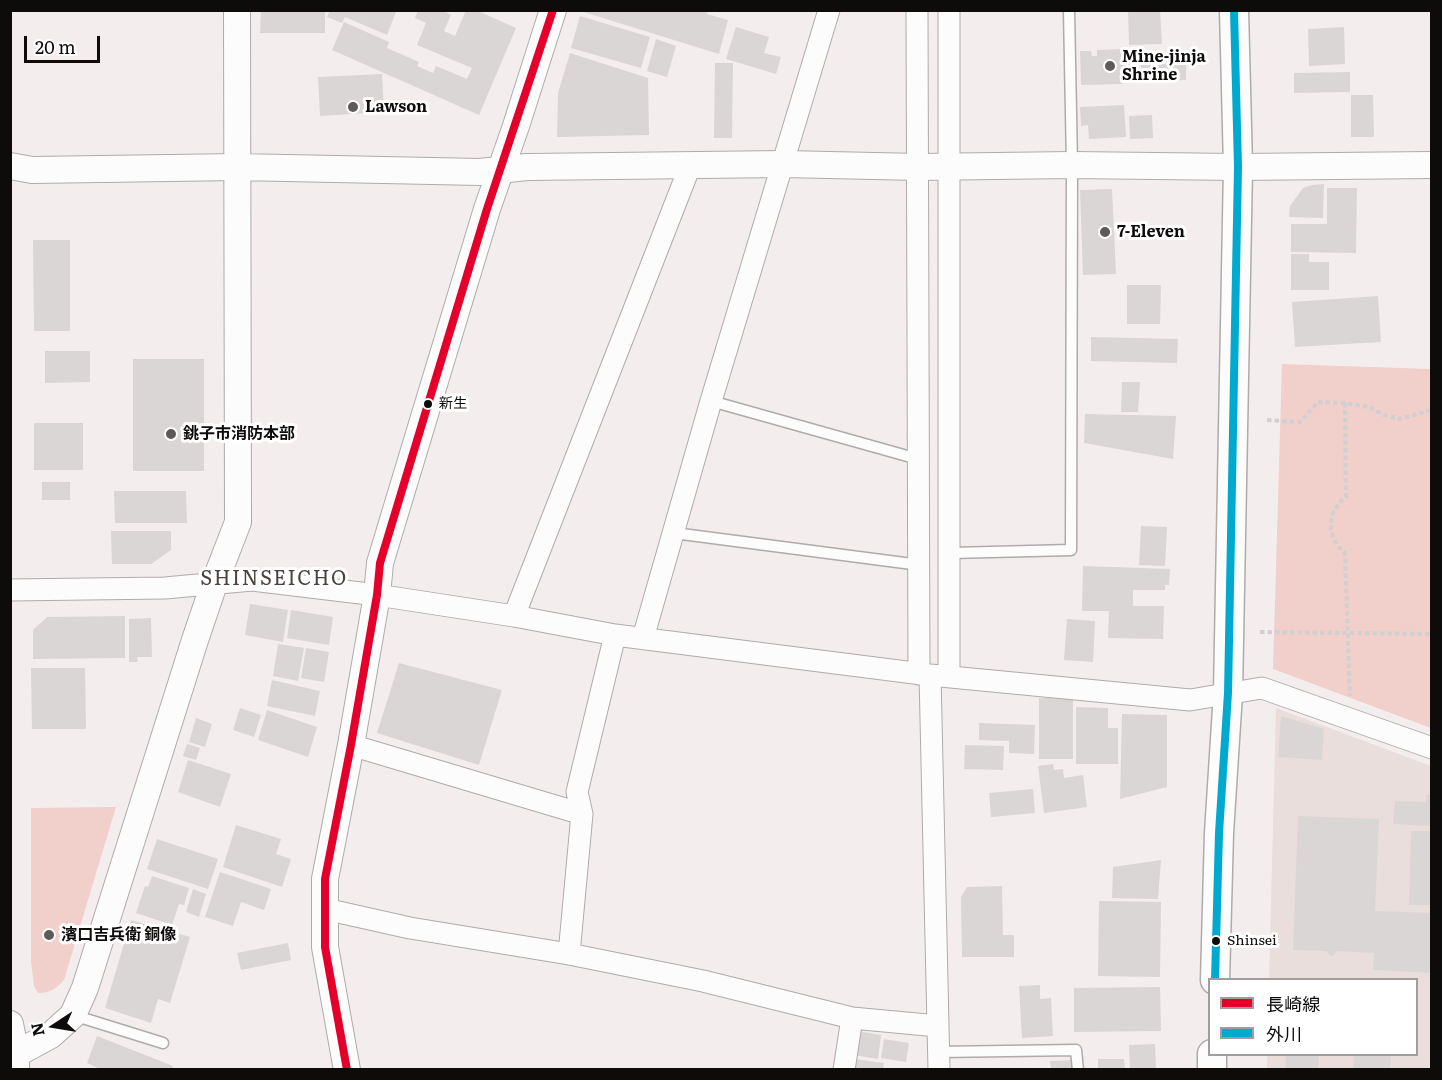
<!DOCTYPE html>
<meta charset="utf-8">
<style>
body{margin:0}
#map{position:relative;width:1442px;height:1080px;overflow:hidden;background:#f3eeed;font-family:Literata,"Noto Sans JP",serif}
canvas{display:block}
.frame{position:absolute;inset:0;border:12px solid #0e0b0b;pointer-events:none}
.legend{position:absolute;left:1208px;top:978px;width:210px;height:78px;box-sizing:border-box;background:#fff;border:2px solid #9f9d9d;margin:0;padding:8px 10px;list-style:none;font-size:18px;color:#0e0b0b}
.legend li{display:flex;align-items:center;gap:12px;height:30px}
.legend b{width:30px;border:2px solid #9f9d9d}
.north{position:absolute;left:24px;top:996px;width:60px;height:60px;-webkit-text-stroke:4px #fff;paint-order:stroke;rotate:258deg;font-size:16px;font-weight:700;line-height:24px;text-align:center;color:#0e0b0b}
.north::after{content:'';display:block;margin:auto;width:21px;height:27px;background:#0e0b0b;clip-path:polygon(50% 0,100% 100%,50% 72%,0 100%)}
.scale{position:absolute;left:24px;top:36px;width:76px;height:27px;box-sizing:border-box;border:3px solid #0e0b0b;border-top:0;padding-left:8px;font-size:18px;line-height:21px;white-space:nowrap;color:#0e0b0b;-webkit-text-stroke:4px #fff;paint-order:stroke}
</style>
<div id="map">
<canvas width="1442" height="1080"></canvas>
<div class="frame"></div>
<ul class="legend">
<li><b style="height:8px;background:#e4002b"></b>長崎線</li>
<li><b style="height:8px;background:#00a9ce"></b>外川</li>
</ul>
<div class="north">N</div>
<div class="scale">20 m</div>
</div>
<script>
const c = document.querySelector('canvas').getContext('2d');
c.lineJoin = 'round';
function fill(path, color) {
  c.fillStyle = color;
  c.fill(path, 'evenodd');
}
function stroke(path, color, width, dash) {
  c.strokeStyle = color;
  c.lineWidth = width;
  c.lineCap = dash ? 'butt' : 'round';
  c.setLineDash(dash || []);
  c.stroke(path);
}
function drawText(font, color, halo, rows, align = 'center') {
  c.font = font + ' Literata,"Noto Sans JP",serif';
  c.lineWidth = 6;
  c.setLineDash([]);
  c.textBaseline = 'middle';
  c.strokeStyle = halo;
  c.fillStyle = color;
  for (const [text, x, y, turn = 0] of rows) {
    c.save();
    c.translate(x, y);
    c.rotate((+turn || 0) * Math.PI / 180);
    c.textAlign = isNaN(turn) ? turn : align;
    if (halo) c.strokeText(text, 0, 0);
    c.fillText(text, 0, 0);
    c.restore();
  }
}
fill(new Path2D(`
 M1276 708 1431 766 1432 1069H1267V1055L1416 1054V980L1269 979Z`), '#e9dedc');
fill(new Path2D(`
 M1282 364 1431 369V728L1273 669Z
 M116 807 64 980C56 989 50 993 38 993L34 986 31 961V808Z`), '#f1cfca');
fill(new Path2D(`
 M261 10H325V33H260Z
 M330 10H392L396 12 387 35 345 17 342 23 327 17Z
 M418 10H442L451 15 444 31 455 36 466 10H476L516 28 479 115 332 50 344 22 389 42 387 48 419 62 417 66 433 73 436 66 467 79 472 68 417 45 426 23 415 18Z
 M577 10H708L707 14 728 20 719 54Z
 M1128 10H1160L1162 44 1129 45Z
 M580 16 650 37 641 68 571 48Z
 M736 27 769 37 764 53 781 57 776 74 726 59Z
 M1344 27 1345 64 1309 66 1308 29Z
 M656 39 676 46 667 77 647 71Z
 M1122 49V54L1133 53 1134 67H1127V78H1123V84L1081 85 1080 51H1091L1092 56H1097V50Z
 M570 53 648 78 649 135 557 137 558 93Z
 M715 63H733L732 138H714Z
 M1186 63V80L1142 82 1141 65Z
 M1350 72V92L1294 93V73Z
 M382 74 384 112 320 116 318 77Z
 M1351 95H1373L1374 137H1351Z
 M1124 105 1126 137 1089 139 1088 125 1081 126 1080 107Z
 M1152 115 1153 138 1130 139 1129 116Z
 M1324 184 1323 218 1289 217 1290 206 1303 188 1312 185Z
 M1327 188H1357L1356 253 1291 252V224H1327Z
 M1112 189 1116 274 1083 275 1080 190Z
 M33 240H70V331H34Z
 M1291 254H1309V262H1329V290H1291Z
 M1127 285H1161L1160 324H1127Z
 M1378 296 1381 342 1295 347 1292 302Z
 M1091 337 1178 339 1177 363 1091 361Z
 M45 351H90V382L45 383Z
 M133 359H204V471H133Z
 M1122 382H1140L1138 412H1121Z
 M1085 414 1176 416 1173 459 1084 443Z
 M34 423H83V470H34Z
 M42 482H70V500H42Z
 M114 491H186L187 523H115Z
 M1141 526 1167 527 1165 566 1139 565Z
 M111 531H171V550L151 564H112Z
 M1083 566 1170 569 1169 585H1165V590H1133V606H1164L1163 639 1108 638 1109 611H1082Z
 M250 604 288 610 283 642 245 635Z
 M291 610 333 617 329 645 287 638Z
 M125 616V658L33 659V630L47 617Z
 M151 618 152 657H137L138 662H129V619Z
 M1067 619 1095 621 1093 662 1064 660Z
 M278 644 304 648 298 681 273 676Z
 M306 648 329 652 324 682 301 678Z
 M399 663 502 690 479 765 377 733Z
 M31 668H85L86 729H32Z
 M272 680 320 691 315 716 267 706Z
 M1039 698H1073V759H1039Z
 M1076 707 1108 708V728H1118V764H1076Z
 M240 708 261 715 254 737 233 730Z
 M267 710 317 727 308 757 258 740Z
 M1122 714 1167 715V787L1120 799Z
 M1281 716 1324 729 1322 760 1278 757Z
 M196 718 212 724 205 747 189 742Z
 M979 723 1035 725 1034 754 1009 753V741L979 740Z
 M187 744 200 748 196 760 183 756Z
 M965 745 1004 746 1003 770 964 769Z
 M188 760 231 774 220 807 178 792Z
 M1053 764 1054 770 1063 769 1064 778 1083 775 1087 807 1044 813 1038 766Z
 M1033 789 1035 813 991 817 989 793Z
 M1427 795H1432V826L1393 824 1395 801 1426 802Z
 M1298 816 1379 819 1375 911 1432 913V973L1373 970 1374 953 1337 951 1334 955 1330 956 1326 951 1293 950Z
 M236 825 281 839 276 854 291 859 282 887 223 867Z
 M1411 831H1432V905H1409Z
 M157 839 218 859 208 889 147 869Z
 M1161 860 1158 899 1112 898 1113 867Z
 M220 872 271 889 264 910 241 902 233 926 205 917Z
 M152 876 189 888 184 905 179 904 172 925 136 913 145 886 148 887Z
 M1002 886 1003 935H1014V957H962L961 897 967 887Z
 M193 889 206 894 199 917 186 912Z
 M1099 901 1161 902 1160 977 1098 976Z
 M131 920 190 937 170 1003 158 999 151 1023 105 1008Z
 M288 943 291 960 241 970 237 953Z
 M1040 985V999L1051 998 1053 1036 1022 1038 1019 986Z
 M1160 987 1161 1031 1074 1032V988Z
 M857 1031 881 1035 878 1059 853 1055Z
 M97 1036 173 1066 172 1070H102L87 1063Z
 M884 1039 909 1043 906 1062 881 1058Z
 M1155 1044 1156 1070H1130L1129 1045Z
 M1286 1054H1319L1318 1070H1285Z
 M1354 1054H1391L1390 1070H1353Z
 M855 1059 884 1063 883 1070H853Z
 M1098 1059H1124L1125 1070H1098Z
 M1074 1060V1070H1051L1050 1061Z`), '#dad6d5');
const service = new Path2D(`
 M711 401 918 459
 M674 533 920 565
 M951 553 1071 550 1072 165 1069 10
 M73 1015 163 1043
 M938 1052 1076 1050 1078 1070`);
const minor = new Path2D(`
 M917 10 919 674
 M949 10V676
 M10 590 165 588 252 580 377 595 514 616 615 635 930 675 1190 700 1262 688 1432 748
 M514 616 690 166
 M643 638 711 401 829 10
 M930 675 939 1070
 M351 745 582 814
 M325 909 410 928 569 954 703 981 852 1018 938 1026
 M569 954 582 814 577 792 615 635
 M844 1070 852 1018`);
const tertiary = new Path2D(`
 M10 166 32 170 238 167 480 172 527 167 784 164 919 167 1072 165 1238 167 1432 165
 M10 1024 16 1054V1068
 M16 1054 51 1035 73 1015 85 988 195 640 214 584 238 522 237 10
 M347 1070 325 947V879L351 745 377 595 380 563 487 209 516 126 553 10`);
const secondary = new Path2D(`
 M1215 980 1219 833 1228 693 1238 167 1234 10
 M1212 1070V1054`);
stroke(service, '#afabaa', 13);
stroke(minor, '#afabaa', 23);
stroke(tertiary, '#afabaa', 28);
stroke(secondary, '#afabaa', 31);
stroke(new Path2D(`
 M1143 60 1201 58
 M1345 403 1346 497C1326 512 1326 538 1345 553L1350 696
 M1267 420 1300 422 1318 402 1345 403 1369 407 1384 415 1400 419 1432 410
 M1260 632 1432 634`), '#d1cfcf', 4, [4.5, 3]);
stroke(service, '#fdfcfc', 10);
stroke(minor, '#fdfcfc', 21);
stroke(tertiary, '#fdfcfc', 26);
stroke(secondary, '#fdfcfc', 28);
stroke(new Path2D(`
 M347 1070 325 947V879L351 745 377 595 380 563 487 209 553 10`), '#e4002b', 8);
stroke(new Path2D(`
 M1215 980 1219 833 1228 693 1238 167 1234 10`), '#00a9ce', 8);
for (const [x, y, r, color] of [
 [1110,66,6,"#5e5a5a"],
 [353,107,6,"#5e5a5a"],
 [1105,232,6,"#5e5a5a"],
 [428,404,5,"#0e0b0b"],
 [171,434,6,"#5e5a5a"],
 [49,935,6,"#5e5a5a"],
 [1216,941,5,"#0e0b0b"]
]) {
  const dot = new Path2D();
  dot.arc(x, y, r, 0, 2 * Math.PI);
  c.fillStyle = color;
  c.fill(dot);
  stroke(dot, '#fff', 2);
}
drawText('14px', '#0e0b0b', '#fff', [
 ["新生",439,404],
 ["Shinsei",1227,941]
], 'left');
drawText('bold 16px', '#0e0b0b', '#fff', [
 ["Mine-jinja",1122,57],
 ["Shrine",1122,75],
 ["Lawson",365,107],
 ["7-Eleven",1117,232],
 ["銚子市消防本部",183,434],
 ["濱口吉兵衛 銅像",61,935]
], 'left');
c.letterSpacing = '1.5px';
drawText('20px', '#494241', '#fff', [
 ["SHINSEICHO",274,579]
]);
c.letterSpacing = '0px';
</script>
